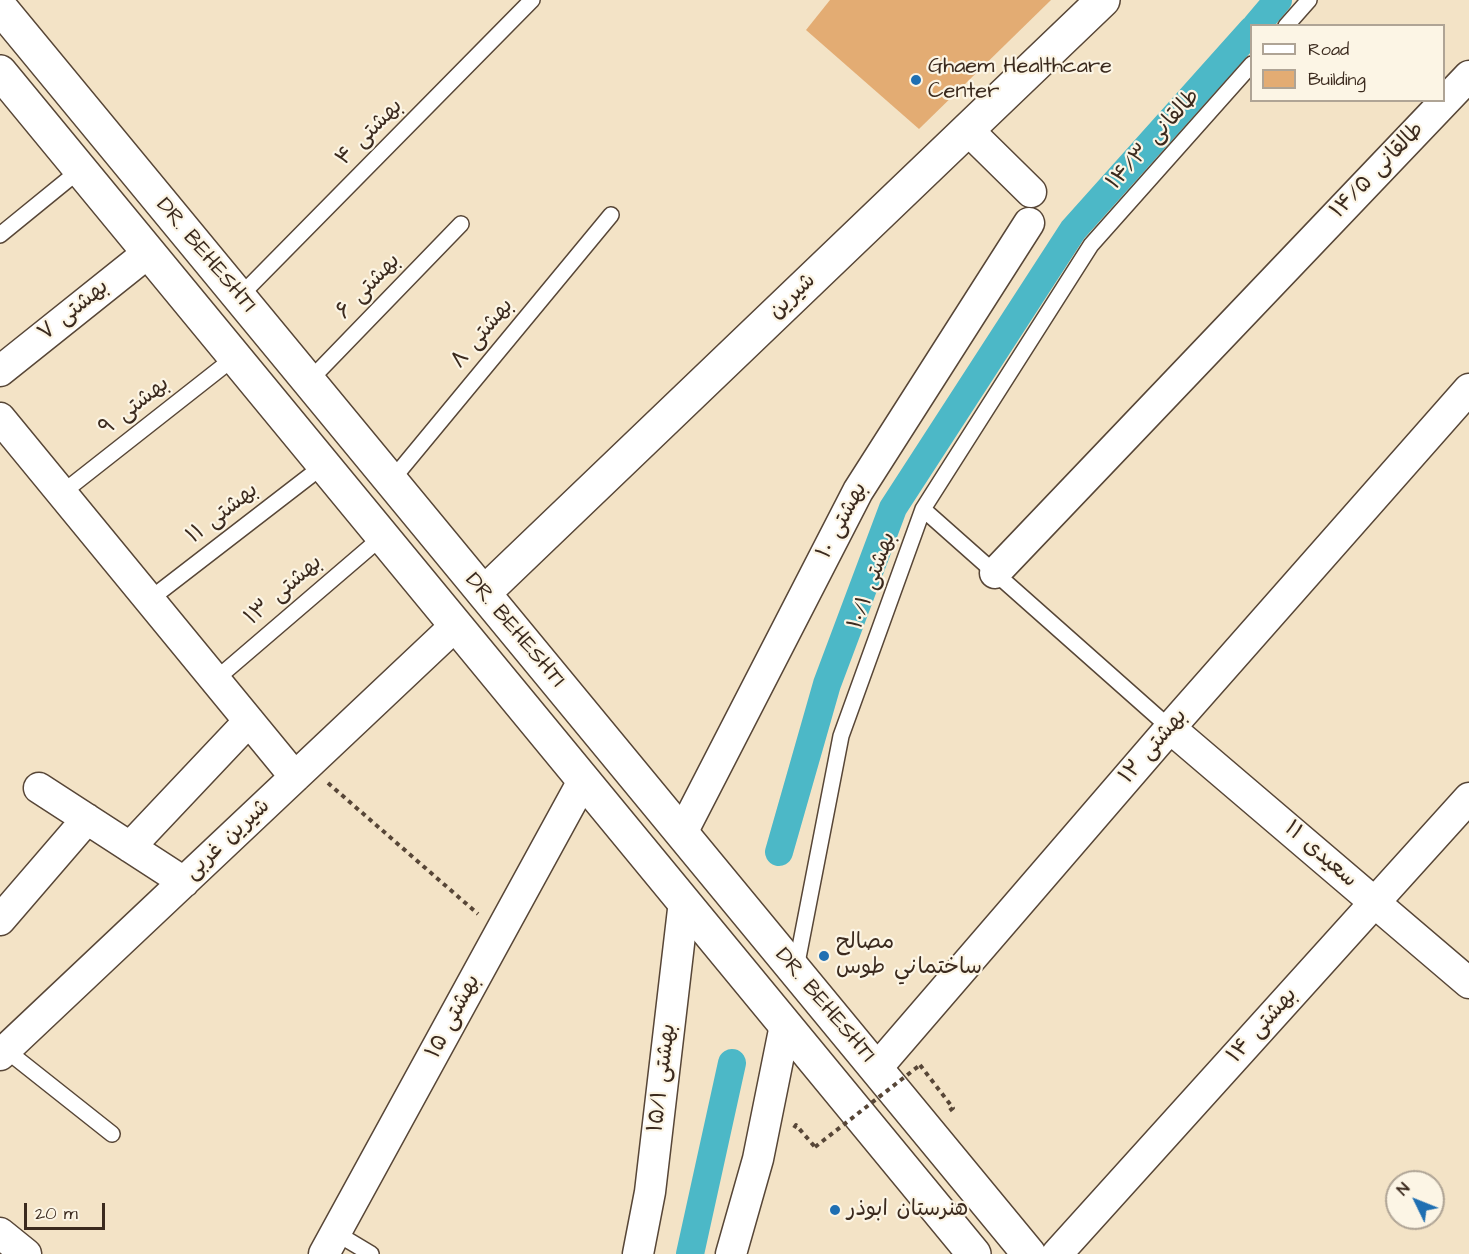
<!DOCTYPE html>
<meta charset="utf-8">
<style>
body{margin:0}
#map{position:relative;width:1469px;height:1254px;overflow:hidden;background:#f3e3c6;font-family:"Architects Daughter",sans-serif}
canvas{display:block}
.legend{position:absolute;left:1250px;top:24px;width:195px;height:78px;box-sizing:border-box;background:#fcf5e5;border:2px solid #afa495;margin:0;padding:8px 10px;list-style:none;font-size:18px;color:#3b2a1e}
.legend li{display:flex;align-items:center;gap:12px;height:30px}
.legend b{width:30px;border:2px solid #afa495}
.north{position:absolute;left:1385px;top:1170px;width:60px;height:60px;box-sizing:border-box;background:#fcf5e5;border:2px solid #afa495;border-radius:50%;rotate:313deg;font-size:16px;font-weight:700;line-height:24px;text-align:center;color:#3b2a1e}
.north::after{content:'';display:block;margin:auto;width:21px;height:27px;background:#1f6fb2;clip-path:polygon(50% 0,100% 100%,50% 72%,0 100%)}
.scale{position:absolute;left:24px;top:1203px;width:81px;height:27px;box-sizing:border-box;border:3px solid #3b2a1e;border-top:0;padding-left:8px;font-size:18px;line-height:21px;white-space:nowrap;color:#3b2a1e;-webkit-text-stroke:4px #fcf5e5;paint-order:stroke}
</style>
<div id="map">
<canvas width="1469" height="1254"></canvas>
<ul class="legend">
<li><b style="height:8px;background:#fff"></b>Road</li>
<li><b style="height:16px;background:#e3ac73"></b>Building</li>
</ul>
<div class="north">N</div>
<div class="scale">20 m</div>
</div>
<script>
const c = document.querySelector('canvas').getContext('2d');
c.lineJoin = 'round';
function stroke(path, color, width, dash) {
  c.strokeStyle = color;
  c.lineWidth = width;
  c.lineCap = dash ? 'butt' : 'round';
  c.setLineDash(dash || []);
  c.stroke(path);
}
function fill(path, color) {
  c.fillStyle = color;
  c.fill(path, 'evenodd');
}
function drawText(font, color, halo, rows, align = 'center') {
  c.font = font + ' "Architects Daughter","Playpen Sans Arabic",sans-serif';
  c.lineWidth = 4.5;
  c.setLineDash([]);
  c.textBaseline = 'middle';
  c.strokeStyle = halo;
  c.fillStyle = color;
  for (const [text, x, y, turn = 0] of rows) {
    c.save();
    c.translate(x, y);
    c.rotate((+turn || 0) * Math.PI / 180);
    c.textAlign = isNaN(turn) ? turn : align;
    if (halo) c.strokeText(text, 0, 0);
    c.fillText(text, 0, 0);
    c.restore();
  }
}
stroke(new Path2D(`
 M1256 26 1278 0
 M779 852 827 684 893 508 1073 230 1252 30
 M690 1254 732 1063`), '#4cb8c7', 28);
fill(new Path2D(`
 M830 0H1051L919 129 806 30Z`), '#e3ac73');
const service = new Path2D(`
 M1286 26 1309 0
 M0 235 81 169
 M239 297 532 0
 M309 381 461 224
 M391 481 611 215
 M62 493 235 357
 M923 509 1170 728
 M149 600 324 465
 M215 680 383 536
 M796 968 841 736 923 509 1091 245 1252 64
 M6 1050 112 1134
 M336 1233 371 1254`);
const minor = new Path2D(`
 M968 130 1031 192
 M0 371 149 252
 M0 418 295 777
 M995 573 1469 76
 M1170 728 1469 983
 M39 788 184 882
 M682 833 858 491 1029 223
 M130 847 249 721
 M0 920 87 819
 M0 1055 456 625
 M876 1069 1170 728 1469 389
 M0 1233 26 1254
 M324 1254 584 779
 M638 1254 650 1192 684 901
 M731 1254 758 1159 785 1025
 M1057 1254 1469 798`);
const tertiary = new Path2D(`
 M484 593 1103 0`);
const secondary = new Path2D(`
 M0 7 1029 1254
 M0 72 974 1254`);
stroke(service, '#574637', 18);
stroke(minor, '#574637', 33);
stroke(tertiary, '#574637', 36);
stroke(secondary, '#574637', 36);
stroke(new Path2D(`
 M328 783 478 914
 M920 1065 953 1108 949 1111
 M794 1128 796 1125 815 1147`), '#574637', 4, [4.5, 4.5]);
stroke(service, '#fff', 15);
stroke(minor, '#fff', 30);
stroke(tertiary, '#fff', 33);
stroke(secondary, '#fff', 33);
stroke(new Path2D(`
 M815 1147 920 1065`), '#574637', 4, [4.5, 4.5]);
for (const [x, y, r, color] of [
 [916,80,6,"#1f6fb2"],
 [824,956,6,"#1f6fb2"],
 [835,1210,6,"#1f6fb2"]
]) {
  const dot = new Path2D();
  dot.arc(x, y, r, 0, 2 * Math.PI);
  c.fillStyle = color;
  c.fill(dot);
  stroke(dot, '#fcf5e5', 2);
}
drawText('22px', '#3b2a1e', '#fcf5e5', [
 ["Ghaem Healthcare",928,67],
 ["Center",928,92],
 ["مصالح",836,943],
 ["ساختماني طوس",836,968],
 ["هنرستان ابوذر",847,1210]
], 'left');
drawText('22px', '#3b2a1e', '#fcf5e5', [
 ["بهشتی ۴",370,133,-45],
 ["طالقانی ۱۴/۳",1154,140,-48],
 ["طالقانی ۱۴/۵",1378,171,-46],
 ["DR. BEHESHTI",205,256,50],
 ["بهشتی ۶",369,287,-46],
 ["شیرین",793,297,-44],
 ["بهشتی ۷",74,311,-39],
 ["بهشتی ۸",483,334,-50],
 ["بهشتی ۹",135,407,-38],
 ["بهشتی ۱۱",223,514,-38],
 ["بهشتی ۱۰",843,521,-62],
 ["بهشتی ۱۰/۱",873,581,-70],
 ["بهشتی ۱۳",284,591,-41],
 ["DR. BEHESHTI",514,631,50],
 ["بهشتی ۱۲",1154,747,-49],
 ["شیرین غربی",228,840,-43],
 ["سعیدی ۱۱",1320,855,41],
 ["DR. BEHESHTI",824,1006,50],
 ["بهشتی ۱۵",454,1017,-62],
 ["بهشتی ۱۴",1263,1026,-48],
 ["بهشتی ۱۵/۱",663,1078,-83]
]);
</script>
